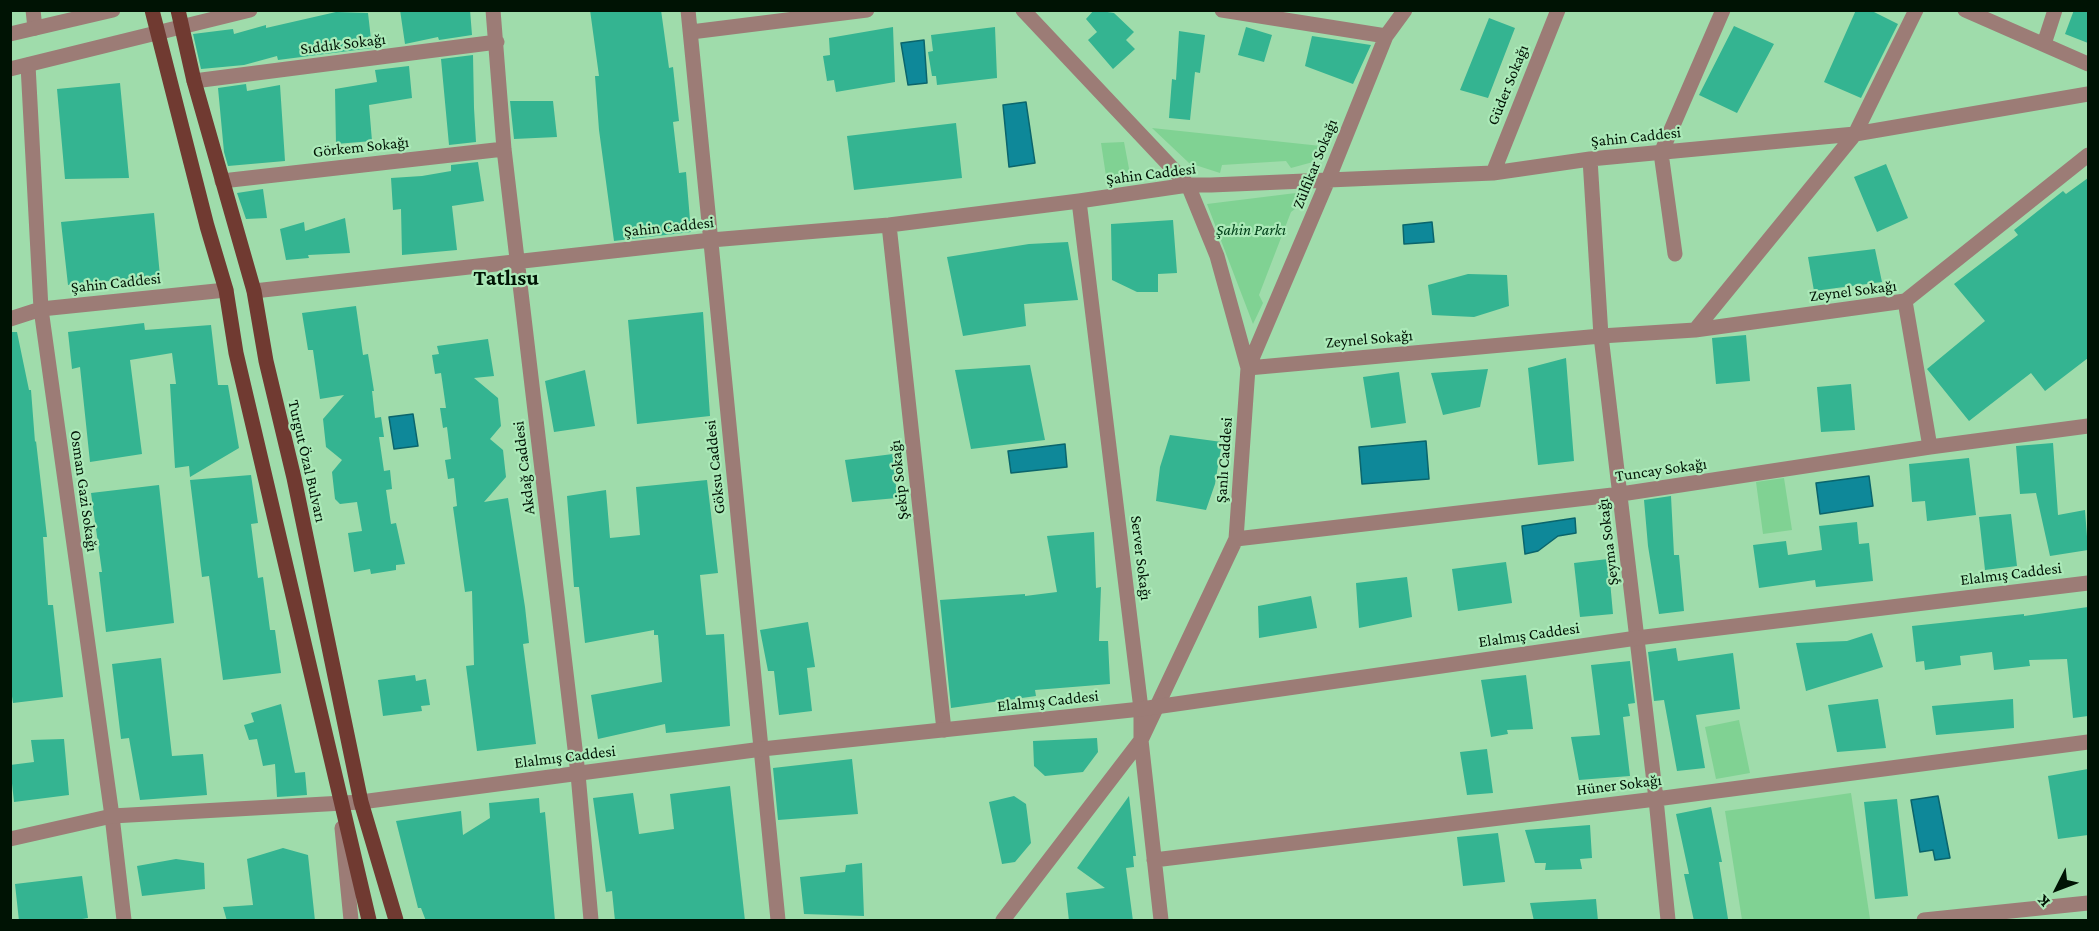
<!DOCTYPE html>
<meta charset="utf-8">
<style>
body{margin:0}
#map{position:relative;width:2099px;height:931px;overflow:hidden;background:#9fdcab;font-family:"Crimson Pro",serif}
canvas{display:block}
.frame{position:absolute;inset:0;border:12px solid #001304;pointer-events:none}
.north{position:absolute;left:2027px;top:859px;width:60px;height:60px;-webkit-text-stroke:4px #abe9b8;paint-order:stroke;rotate:228deg;font-size:16px;font-weight:700;line-height:24px;text-align:center;color:#001304}
.north::after{content:'';display:block;margin:auto;width:21px;height:27px;background:#001304;clip-path:polygon(50% 0,100% 100%,50% 72%,0 100%)}
</style>
<div id="map">
<canvas width="2099" height="931"></canvas>
<div class="frame"></div>
<div class="north">K</div>
</div>
<script>
const c = document.querySelector('canvas').getContext('2d');
c.lineJoin = 'round';
function fill(path, color) {
  c.fillStyle = color;
  c.fill(path, 'evenodd');
}
function stroke(path, color, width, dash) {
  c.strokeStyle = color;
  c.lineWidth = width;
  c.lineCap = dash ? 'butt' : 'round';
  c.setLineDash(dash || []);
  c.stroke(path);
}
function drawText(font, color, halo, rows, align = 'center') {
  c.font = font + ' "Crimson Pro",serif';
  c.lineWidth = 4.5;
  c.setLineDash([]);
  c.textBaseline = 'middle';
  c.strokeStyle = halo;
  c.fillStyle = color;
  for (const [text, x, y, turn = 0] of rows) {
    c.save();
    c.translate(x, y);
    c.rotate((+turn || 0) * Math.PI / 180);
    c.textAlign = isNaN(turn) ? turn : align;
    if (halo) c.strokeText(text, 0, 0);
    c.fillText(text, 0, 0);
    c.restore();
  }
}
fill(new Path2D(`
 M1152 128 1321 146 1313 162 1291 168 1286 161 1222 165 1220 173 1189 163Z
 M1124 142 1130 174 1106 176 1101 143Z
 M1304 192 1299 206 1291 212 1259 295 1263 303 1253 324 1207 204Z
 M1784 478 1792 530 1763 534 1756 482Z
 M1739 720 1750 773 1716 779 1705 727Z
 M1851 793 1870 919 1742 920 1725 811Z`), '#80d293');
const water = new Path2D(`
 M924 40 927 83 908 85 901 43Z
 M1026 102 1035 163 1009 167 1003 105Z
 M1432 222 1434 242 1404 244 1403 225Z
 M413 414 418 446 394 449 389 417Z
 M1426 441 1429 479 1362 484 1359 447Z
 M1065 444 1067 467 1011 473 1008 451Z
 M1869 476 1873 506 1820 514 1816 483Z
 M1575 518 1576 533 1558 536 1538 551 1525 554 1522 526Z
 M1938 796 1950 858 1935 860 1933 850 1920 852 1911 800Z`);
fill(water, '#0e8899');
stroke(water, '#0a656c', 1.5);
fill(new Path2D(`
 M400 10H470L472 35 439 40 438 37 405 44Z
 M590 10H661L669 68 673 67 679 121 673 122 679 173 686 172 691 232 614 241 599 130 595 76H599Z
 M1094 10 1114 13 1134 32 1126 40 1135 49 1113 69 1088 40 1097 32 1086 19Z
 M1856 10H1870L1898 24 1861 98 1824 82Z
 M2074 10H2088V43L2065 34Z
 M336 12 368 13 372 48 278 60 277 56 244 65 201 69 193 34 233 29 234 34 266 25V28Z
 M1489 18 1515 28 1488 98 1460 90Z
 M1734 26 1774 44 1737 113 1699 95Z
 M893 27 895 82 836 92 834 80 827 81 823 56 830 55 829 38Z
 M995 27 997 78 937 85 936 76H932L928 52 933 51 931 35Z
 M1246 27 1272 35 1264 62 1238 55Z
 M1179 31 1205 35 1200 73 1195 72 1190 120 1169 118 1172 79 1176 80Z
 M1312 36 1371 45 1353 84 1305 66Z
 M473 55 474 108 476 142 449 145 441 59Z
 M409 66 412 98 369 105 372 141 336 144 335 89 377 82 375 70Z
 M120 83 129 178 65 179 57 89Z
 M246 84 247 91 280 85 285 161 228 166 224 152 218 88Z
 M510 101H553L557 137 514 139Z
 M956 123 962 178 854 190 847 136Z
 M478 162 484 201 452 206 457 250 402 255 401 209 393 210 391 178 422 176 451 171V165Z
 M1886 164 1908 218 1877 232 1854 177Z
 M2088 178V358L2045 391 2031 373 1969 421 1927 369 1985 321 1954 284 2018 235 2014 230 2063 191 2066 194Z
 M263 189 267 218 246 219 237 193Z
 M154 213 160 276 68 285 61 222Z
 M345 218 350 253 308 255 309 258 286 260 280 229 304 222 305 231Z
 M1173 220 1177 273 1158 274V292H1137L1112 280 1111 224Z
 M1068 242 1078 300 1024 304 1026 326 963 336 947 257 1029 244Z
 M1875 249 1882 282 1814 291 1808 257Z
 M1468 274 1507 275 1509 306 1474 317 1432 315 1428 285Z
 M356 306 363 355 368 354 374 391H372L375 418 381 417 384 437H379L384 471 390 470 392 489 386 490 391 524 396 523 405 564 396 565V570L371 574 370 569 354 572 348 533 362 531 357 502 340 504 335 499 332 472 342 460 326 447 323 419 344 395 320 399 313 350H308L302 313Z
 M703 312 710 416 637 424 628 320Z
 M144 323 145 330 211 325 218 385H228L239 448 190 477 189 466 175 468 170 384H176L172 353 130 360 142 454 90 462 80 367 72 369 68 332Z
 M10 332H17L29 390H31L35 442 36 441 47 537H43L48 605H53L63 697 13 703 10 683Z
 M1746 335 1750 381 1716 384 1712 338Z
 M488 339 494 376 474 378 498 398 501 426 490 439 503 450 506 477 484 502 508 498 525 607 529 643 523 644 536 744 477 751 466 666 474 665 472 591 465 592 453 507 457 506 454 478 448 479 445 460 451 459 447 427 443 428 440 408H446L441 373 435 374 432 355 439 354 437 346Z
 M1566 358 1574 461 1538 465 1528 368Z
 M1030 365 1045 440 971 449 955 370Z
 M1488 369 1480 407 1443 415 1431 373Z
 M585 370 595 426 554 432 545 381Z
 M1399 372 1406 423 1371 428 1363 377Z
 M1851 384 1855 430 1821 432 1817 387Z
 M1170 435 1222 442 1215 484 1206 510 1156 501 1160 467Z
 M2053 443 2058 515 2085 510 2088 550 2050 556 2036 493 2020 494 2016 446Z
 M893 454 897 498 852 502 845 460Z
 M1969 458 1976 515 1927 521 1925 501 1912 502 1909 464Z
 M251 475 258 523 251 524 258 578 263 577 270 630H275L281 673 223 680 209 576 202 577 190 480Z
 M707 480 718 573 700 575 706 635 724 634 730 726 666 733 665 724 598 739 591 695 662 682 658 635H654V630L585 643 579 587H574L567 496 606 490 610 538 640 535 636 487Z
 M159 485 174 623 106 632 99 572H102L91 493Z
 M1671 496 1674 555H1679L1684 611 1659 614 1648 546 1644 500Z
 M2011 514 2017 566 1985 570 1979 517Z
 M1857 522 1859 544 1869 543 1873 581 1816 587 1815 580 1759 588 1753 545 1786 541 1788 555 1822 550 1819 526Z
 M1094 532 1096 588 1101 587 1099 641H1108L1110 684 1035 690 1036 696 951 708 940 600 1025 594V596L1057 592 1047 536Z
 M1608 559 1613 614 1580 617 1574 563Z
 M1506 562 1512 603 1458 611 1452 569Z
 M1407 577 1412 617 1359 628 1356 583Z
 M1311 596 1317 628 1259 638 1258 606Z
 M2088 607V716L2073 718 2067 659 2029 660 2030 666 1994 670 1992 652 1960 656 1961 665 1939 668 1925 670 1924 661 1916 662 1912 626 2024 614V616Z
 M808 622 815 667 807 668 812 711 779 715 774 671H768L760 630Z
 M1872 633 1883 667 1806 691 1796 643 1847 641Z
 M1676 648 1678 661 1733 653 1740 709 1696 715 1705 768 1677 771 1664 700 1654 701 1648 652Z
 M161 658 172 756 203 754 207 795 140 800 129 738 121 739 112 664Z
 M1630 661 1635 703 1628 704 1630 716 1623 717 1630 776 1579 780 1571 737 1600 735 1591 665Z
 M415 675 416 681 426 679 430 705 421 706 422 711 383 716 378 680Z
 M1526 675 1533 729 1507 730 1508 734 1491 737 1481 680Z
 M1878 699 1886 748 1837 752 1828 705Z
 M2013 699 2014 728 1936 735 1932 706Z
 M281 704 295 773 305 772 307 795 277 797 275 764 263 766 257 739 249 740 244 725 254 722 251 713Z
 M1097 738 1098 752 1083 772 1045 776 1034 766 1033 741Z
 M64 739 69 795 14 802 10 765 34 762 31 740Z
 M1487 749 1493 793 1467 795 1460 752Z
 M852 759 858 814 778 820 773 768Z
 M2088 769V835L2058 839 2048 776Z
 M730 786 745 921H615L612 891 606 892 593 798 633 793 639 834 674 829 670 794Z
 M1014 796 1026 804 1031 843 1015 862 1002 864 989 802Z
 M1129 796 1136 856H1133L1134 867 1126 868 1133 921H1069L1066 893 1105 888 1077 868Z
 M539 798 540 813 545 812 555 921H426L421 908H418L396 821 461 811 463 835 490 818 489 803Z
 M1897 799 1908 896 1875 899 1864 802Z
 M1711 807 1722 862H1719L1728 919 1694 921 1684 874H1689L1676 814Z
 M1590 825 1592 858 1580 859 1582 869 1545 870 1546 863H1535L1525 830Z
 M1498 833 1505 882 1463 886 1457 837Z
 M283 848 308 855 315 921H227L223 907 253 905 247 859Z
 M176 859 204 863 205 889 142 896 137 866Z
 M862 863 864 916 804 914 800 877 845 872 846 865Z
 M82 876 88 918 70 921H19L15 884Z
 M1596 899 1598 921H1534L1530 903Z`), '#34b491');
stroke(new Path2D(`
 M33 10 35 28
 M493 10 504 149 578 774 591 920
 M688 10 778 920
 M1222 10 1386 36
 M1965 10 2088 64
 M691 32 867 10
 M2044 44 2055 10
 M28 65 41 309 112 816 124 920
 M194 81 497 42
 M1590 159 1601 336 1656 799 1668 920
 M1493 173 1558 10
 M222 181 504 149
 M1079 201 1141 709V740L1161 920
 M889 225 944 730
 M1675 254 1661 153 1723 10
 M254 291 711 240 889 225 1079 201 1188 185H1211L1493 173 1590 159 1855 134 2088 94
 M1905 301 2088 155
 M1905 301 1930 447
 M10 319 41 309 226 290
 M1695 330 1905 301
 M1248 368 1601 336 1695 330 1855 134 1916 10
 M1248 368 1328 180 1386 36 1405 10
 M1236 539 1621 494 1930 447 2088 426
 M342 828 351 920
 M1154 860 1656 799 2088 742
 M1003 920 1141 740 1236 539 1248 368 1217 256 1188 185 1023 10
 M1924 920 2088 903`), '#9c7c76', 15);
stroke(new Path2D(`
 M10 34 113 10
 M10 69 250 10
 M10 839 112 816 361 802 762 749 1141 709 1637 638 2088 583`), '#9c7c76', 15);
stroke(new Path2D(`
 M152 10 207 226 226 290 236 353 369 920
 M178 10 194 81 254 291 266 361 294 478 361 802 396 920`), '#703a31', 15);
drawText('16px', '#001304', '#abe9b8', [
 ["Sıddık Sokağı",343,44,-7],
 ["Güder Sokağı",1508,85,-68],
 ["Şahin Caddesi",1636,137,-6],
 ["Görkem Sokağı",361,147,-6],
 ["Zülfikar Sokağı",1315,164,-68],
 ["Şahin Caddesi",1151,174,-7],
 ["Şahin Caddesi",669,227,-6],
 ["Şahin Caddesi",116,283,-6],
 ["Zeynel Sokağı",1853,291,-7],
 ["Zeynel Sokağı",1369,339,-5],
 ["Şanlı Caddesi",1224,460,-86],
 ["Turgut Özal Bulvarı",307,461,77],
 ["Göksu Caddesi",715,467,-96],
 ["Akdağ Caddesi",524,468,-97],
 ["Tuncay Sokağı",1661,470,-8],
 ["Şekip Sokağı",899,480,-96],
 ["Osman Gazi Sokağı",84,491,82],
 ["Şeyma Sokağı",1608,542,-97],
 ["Server Sokağı",1141,558,83],
 ["Elalmış Caddesi",2011,574,-7],
 ["Elalmış Caddesi",1529,635,-8],
 ["Elalmış Caddesi",1048,701,-6],
 ["Elalmış Caddesi",565,757,-7],
 ["Hüner Sokağı",1619,785,-7]
]);
drawText('italic 16px', '#004019', '#abe9b8', [
 ["Şahin Parkı",1251,230]
]);
drawText('bold 22px', '#001304', '#abe9b8', [
 ["Tatlısu",506,278]
]);
</script>
